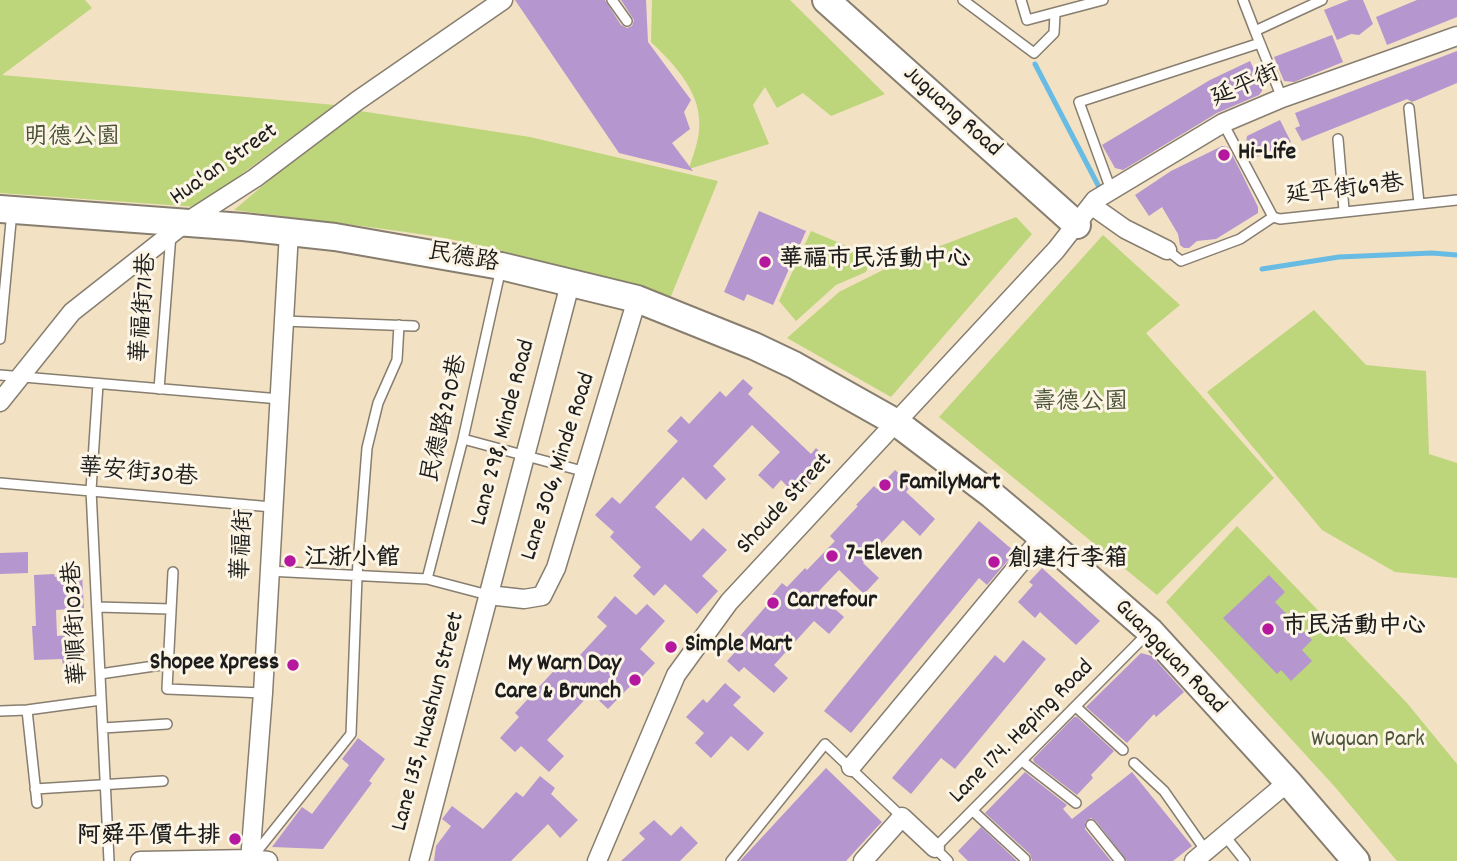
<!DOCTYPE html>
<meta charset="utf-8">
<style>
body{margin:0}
canvas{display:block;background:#f2e1c3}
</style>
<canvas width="1457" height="861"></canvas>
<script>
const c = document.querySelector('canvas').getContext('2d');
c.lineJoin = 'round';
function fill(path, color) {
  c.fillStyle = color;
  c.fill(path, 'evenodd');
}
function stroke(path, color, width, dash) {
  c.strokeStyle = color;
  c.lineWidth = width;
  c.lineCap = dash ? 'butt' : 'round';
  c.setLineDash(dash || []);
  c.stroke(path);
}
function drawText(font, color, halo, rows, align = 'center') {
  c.font = font + ' Dekko,"LXGW WenKai TC",sans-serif';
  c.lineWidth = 6;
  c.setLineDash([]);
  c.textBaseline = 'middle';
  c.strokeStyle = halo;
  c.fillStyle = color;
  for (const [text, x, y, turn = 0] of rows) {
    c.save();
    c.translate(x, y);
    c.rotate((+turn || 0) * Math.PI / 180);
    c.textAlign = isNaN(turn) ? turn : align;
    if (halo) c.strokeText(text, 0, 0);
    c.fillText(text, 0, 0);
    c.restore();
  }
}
fill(new Path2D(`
 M0 0H85L92 8 2 75 335 105 197 207 0 193Z
 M652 0H790L885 94 831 116 803 93 777 108 765 87 753 105 769 144 689 169C692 157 698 144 699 131 703 94 676 66 651 42Z
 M360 111 530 137 718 181 669 301C589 276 509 248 426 235 362 225 298 219 234 210L292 161Z
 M1016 217 1032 234 891 397 787 338 839 292 901 261Z
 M811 231 871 256 866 272 836 285 796 321 779 301Z
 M1103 235 1180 305 1146 333 1274 478 1157 595 939 417Z
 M1314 310 1366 365 1426 371 1429 454 1457 463V578L1395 572 1322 530 1207 392Z
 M1237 526 1407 703 1457 764V861H1397L1335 787 1166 602Z`), '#bdd67b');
stroke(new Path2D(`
 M1035 64 1099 187
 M1262 269 1339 257 1432 253 1457 255`), '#68bce4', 5);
fill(new Path2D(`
 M515 0H605L621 25 627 28 632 26 634 20 621 0H646L648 42 691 100 684 112 690 129 672 143 693 171 619 153Z
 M1349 0H1363L1373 24 1359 35 1351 34 1337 40 1324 10Z
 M1417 0H1457V17L1387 45 1376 17Z
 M1332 35 1343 62 1294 82 1284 81 1274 57Z
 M1457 51V83L1412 102 1407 99 1302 141 1295 128 1300 126 1295 113Z
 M1250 61 1262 86V91L1259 95 1217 113 1123 170 1115 168 1102 145 1210 80Z
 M1280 120 1291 142 1250 160 1245 149 1247 136Z
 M1222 146 1228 147 1239 168 1258 207V213L1216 239 1197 241 1189 248H1184L1180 245 1178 234 1162 207 1149 216 1135 195 1171 171Z
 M759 211 806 231 773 305 747 294 744 301 724 292Z
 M743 379 753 388 748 394 811 454 816 448 826 458 809 477 813 481 798 497 781 480 773 489 758 475 780 452 752 425 713 466 726 479 706 500 683 477 655 507 691 541 703 528 727 550 702 576 718 591 697 614 665 584 654 596 633 576 641 567 610 537 614 532 595 515 612 497 620 504 678 441 667 431 681 416 689 424 720 391 726 397Z
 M895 470 912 485 906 492 935 519 920 536 903 520 863 563 879 578 864 594 839 570 817 593 844 617 829 634 814 621 774 665 788 678 774 693 744 667 739 672 727 661 745 641 740 636 767 605 765 603 782 583 787 587 805 568 807 570 835 541 830 536 858 506 856 505 874 486 877 489Z
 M979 521 1015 552 987 585 979 578 851 733 824 711Z
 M28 552V573L0 574V553Z
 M1042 568 1100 621 1076 645 1040 612 1035 618 1018 602 1033 585 1029 582Z
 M54 574 55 577 82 575 84 608 56 610 57 636 82 634 84 663 63 665 62 659 34 660 32 626H36L34 575Z
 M1269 575 1285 592 1275 602 1312 640 1302 650 1312 661 1291 681 1281 670 1277 674 1223 618Z
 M615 596 636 615 647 604 665 621 640 649 655 663 639 680 637 679 608 709 591 693 547 740 564 756 549 772 521 746 515 752 500 738 519 717 515 713 561 663 567 669 607 626 597 617Z
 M1023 640 1046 659 955 769 941 758 911 794 892 778 995 655 1004 663Z
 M1141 653 1152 656 1184 692 1156 717 1154 714 1127 743 1086 707Z
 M725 683 741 697 733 705 764 733 748 751 731 736 711 758 695 743 704 733 686 717 703 699 707 703Z
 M1074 717H1077L1114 751 1091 775 1093 778 1077 795 1034 762 1033 759Z
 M358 738 385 759 369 781 372 783 323 849 272 847 302 807 312 814 349 765 342 759Z
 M826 768 882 822 878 826 846 861H740Z
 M1025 772 1067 805 1063 809 1072 819 1132 772 1192 846 1173 861H1127L1096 821 1091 818 1085 822V829L1111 861H1032L1030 854 985 813Z
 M540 776 555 788 551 794 578 820 560 838 548 824 511 861H434L436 846 451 826 442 819 452 806 483 829 516 792 523 797Z
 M654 820 671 836 681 826 698 843 680 861H621L645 839 639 833Z
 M981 827 1017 861H968L958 851Z`), '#b596cf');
const lane = new Path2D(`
 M612 0 627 21
 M963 0 1034 53 1054 33 1055 14
 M1021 0 1027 20 1103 0
 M1243 0 1255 31
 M1282 98 1255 31 1322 0
 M1409 108 1419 203
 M1223 123 1273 217
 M1338 139 1344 210
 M1111 190 1079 102 1260 43
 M1167 250 1181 261 1240 239 1273 217 1280 219 1457 200
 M283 321 414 326
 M0 339 12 211
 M0 375 280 399
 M98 384 91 490 109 861
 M159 389 171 234
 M463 439 586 472
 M0 483 272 507
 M268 571 427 579 488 595
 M173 572 167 689 263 693
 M427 579 463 439 501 268
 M97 607 171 609
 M100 674 168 664
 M1076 707 1123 750
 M27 710 37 803
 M0 711 27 710 101 700
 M103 728 167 724
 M1022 761 1076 803
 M1134 763 1164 791 1206 851
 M35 789 163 781
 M973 811 1025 859
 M1091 825 1120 861
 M1225 836 1245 861
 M254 855 351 734 357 577 367 448 378 403 397 360 399 325
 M731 861 825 744 902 817
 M948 861 935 848 1148 633`);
const street = new Path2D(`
 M1091 205 1125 229 1167 250
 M0 402 72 312 185 223 255 178 357 101 503 0
 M488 595 524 599 542 596 556 568 637 299
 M851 767 1042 537
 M140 861 251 859 268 861
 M250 861 263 693 289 232
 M419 861 570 284
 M597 861 676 675 729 602 1056 250 1095 200 1223 123 1282 98 1457 36
 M863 861 902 817 935 848
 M1194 861 1288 782`);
const secondary = new Path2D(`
 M826 0 1077 225
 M0 209 243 227 335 237 501 266 637 299 754 346 794 365 897 423 992 495 1042 537 1150 631 1288 782 1356 861`);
stroke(lane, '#877e70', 12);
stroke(street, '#877e70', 21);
stroke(secondary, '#877e70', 30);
stroke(lane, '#fff', 9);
stroke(street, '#fff', 18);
stroke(secondary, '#fff', 26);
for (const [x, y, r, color] of [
 [1224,155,7,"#b5179e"],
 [765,262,7,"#b5179e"],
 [885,485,7,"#b5179e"],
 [832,556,7,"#b5179e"],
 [290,561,7,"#b5179e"],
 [994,562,7,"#b5179e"],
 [773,603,7,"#b5179e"],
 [1268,629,7,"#b5179e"],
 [671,647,7,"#b5179e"],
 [293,665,7,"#b5179e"],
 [635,680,7,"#b5179e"],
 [235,839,7,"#b5179e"]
]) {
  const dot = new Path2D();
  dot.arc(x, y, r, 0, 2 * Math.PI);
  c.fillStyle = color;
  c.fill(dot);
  stroke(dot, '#fcf5e5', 2.5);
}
drawText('24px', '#1c1c1c', '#fcf5e5', [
 ["延平街",1246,88,-23],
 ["Juguang Road",951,113,42],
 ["Hua'an Street",225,166,-35],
 ["延平街69巷",1345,192,-6],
 ["民德路",463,260,10],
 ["華福街71巷",146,308,-86],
 ["民德路290巷",447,419,-77],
 ["Lane 298, Minde Road",505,433,-75],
 ["Lane 306, Minde Road",560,467,-72],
 ["華安街30巷",138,475,5],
 ["Shoude Street",786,505,-47],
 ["華福街",245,545,-87],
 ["華順街103巷",78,623,-93],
 ["Guangquan Road",1169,658,46],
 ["Lane 135, Huashun Street",430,722,-75],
 ["Lane 174. Heping Road",1023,733,-45]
]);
drawText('24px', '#4c5438', '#fcf5e5', [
 ["明德公園",72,140],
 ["壽德公園",1080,405],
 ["Wuquan Park",1368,742]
]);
drawText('bold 24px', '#1c1c1c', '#fcf5e5', [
 ["Hi-Life",1238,155],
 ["華福市民活動中心",779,262],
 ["FamilyMart",899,485],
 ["7-Eleven",846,556],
 ["江浙小館",304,561],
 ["創建行李箱",1008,562],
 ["Carrefour",787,603],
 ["市民活動中心",1282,629],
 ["Simple Mart",685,647],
 ["Shopee Xpress",279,665,"right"],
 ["My Warn Day",621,666,"right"],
 ["Care & Brunch",621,694,"right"],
 ["阿舜平價牛排",221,839,"right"]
], 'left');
</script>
